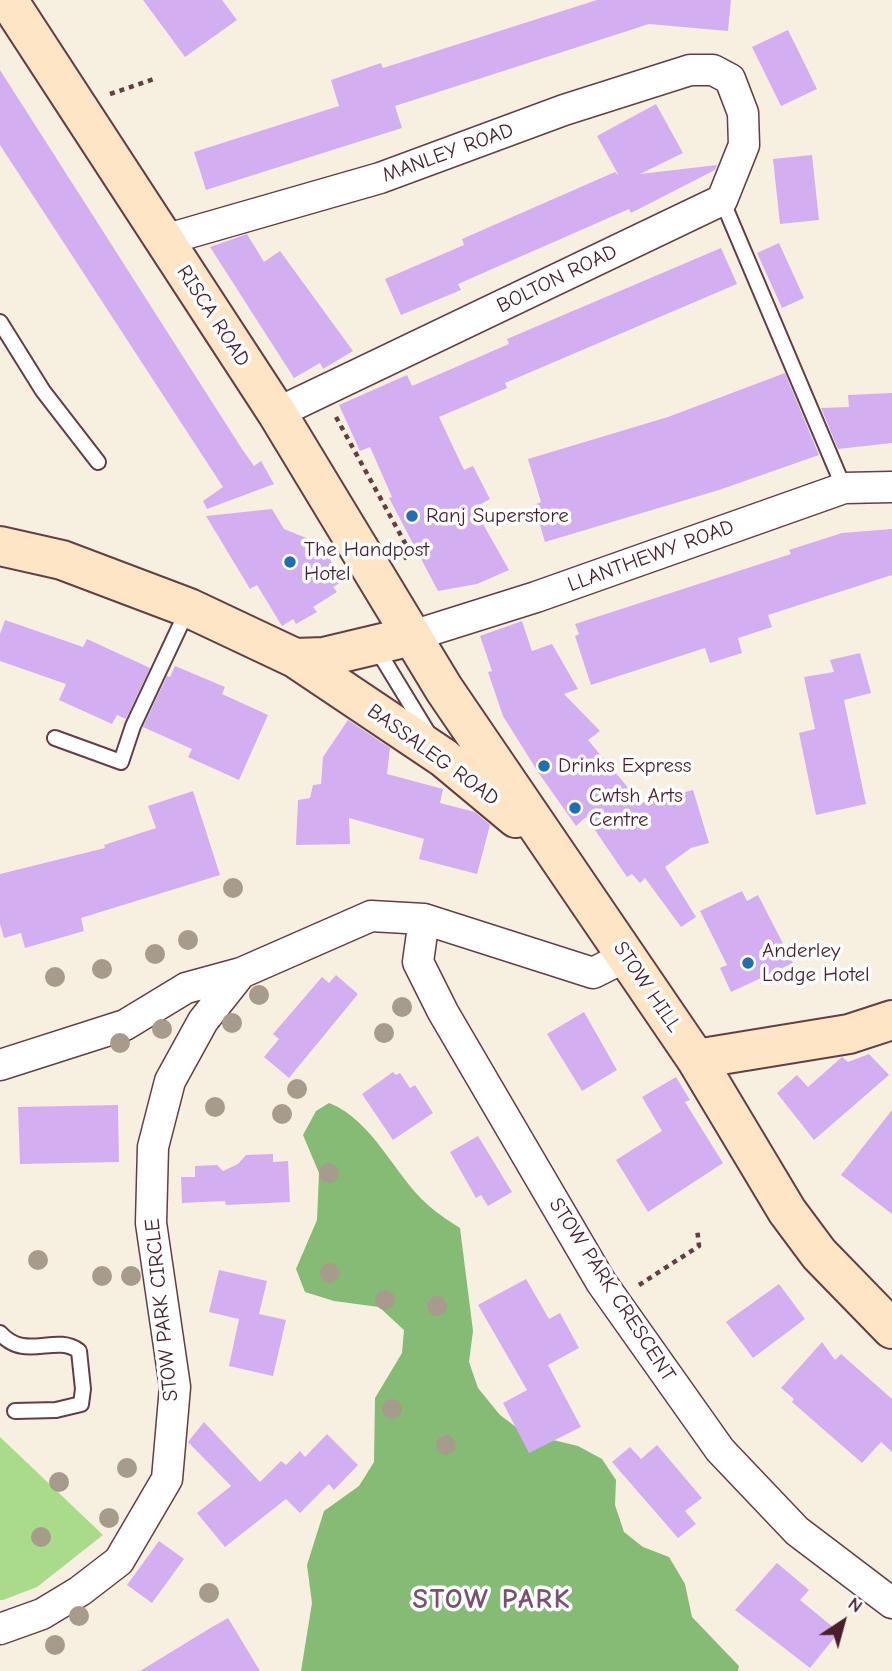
<!DOCTYPE html>
<style>
body{margin:0}
#map{position:relative;width:892px;height:1671px;overflow:hidden;background:#f7efe0;font-family:"Comic Neue",sans-serif}
canvas{display:block}
.north{position:absolute;left:808px;top:1587px;width:70px;height:70px;-webkit-text-stroke:5px #fff;paint-order:stroke;rotate:36deg;font-size:19px;font-weight:700;line-height:28px;text-align:center;color:#4a1f2b}
.north::after{content:'';display:block;margin:auto;width:24px;height:32px;background:#4a1f2b;clip-path:polygon(50% 0,100% 100%,50% 72%,0 100%)}
</style>
<div id="map">
<canvas width="892" height="1671"></canvas>
<div class="north">N</div>
</div>
<script>
const c = document.querySelector('canvas').getContext('2d');
c.lineJoin = 'round';
function fill(path, color) {
  c.fillStyle = color;
  c.fill(path, 'evenodd');
}
function stroke(path, color, width, dash) {
  c.strokeStyle = color;
  c.lineWidth = width;
  c.lineCap = dash ? 'butt' : 'round';
  c.setLineDash(dash || []);
  c.stroke(path);
}
function drawText(font, color, halo, rows, align = 'center') {
  c.font = font + ' "Comic Neue",sans-serif';
  c.lineWidth = 7;
  c.setLineDash([]);
  c.textBaseline = 'middle';
  c.strokeStyle = halo;
  c.fillStyle = color;
  for (const [text, x, y, turn = 0] of rows) {
    c.save();
    c.translate(x, y);
    c.rotate((+turn || 0) * Math.PI / 180);
    c.textAlign = isNaN(turn) ? turn : align;
    if (halo) c.strokeText(text, 0, 0);
    c.fillText(text, 0, 0);
    c.restore();
  }
}
fill(new Path2D(`
 M0 1437 103 1535 37 1587 3 1600H0Z`), '#a9db8a');
fill(new Path2D(`
 M329 1103C373 1120 394 1175 428 1205 438 1214 449 1221 460 1228L473 1331 469 1362 478 1388 500 1415 524 1433 578 1446 602 1459 616 1480 615 1505 624 1532 643 1547 669 1557 685 1584 692 1617 739 1666 738 1671H301L312 1603 307 1565 324 1511 359 1486 374 1462 375 1398 402 1353 404 1330 379 1307 334 1301 305 1292 296 1269 317 1220 319 1173 303 1135 316 1111Z`), '#86bb76');
fill(new Path2D(`
 M143 0H222L237 20 185 57Z
 M597 0H731L728 31 649 24 395 106 402 128 206 190 194 152 339 106 331 80 381 63 383 68Z
 M788 30 817 89 781 106 752 47Z
 M0 70 242 449 254 466 261 461 274 484 207 509 203 501 223 487 0 145Z
 M656 104 683 153 640 174 717 165 715 170 631 213 629 209 458 284 461 290 401 315 385 279 464 245 462 239 615 172 619 176 597 136Z
 M812 155 819 220 780 224 773 159Z
 M247 234 264 262 280 251 353 351 323 369 320 363 294 378 210 247Z
 M779 243 804 298 782 308 757 253Z
 M721 248 737 284 505 383 507 388 439 417 464 470 473 466 490 499 474 508 509 570 477 584 438 591 389 498 392 497 370 447 360 451 339 405 407 375 412 386 509 344 507 339Z
 M785 373 819 455 719 490 545 542 534 505 541 502 528 459 668 417Z
 M892 393V443L838 449 821 408 849 407 848 395Z
 M272 509 284 529 321 544 343 581 333 587 337 592 313 607 317 612 296 624 293 619 282 626 257 585 250 589 206 516Z
 M892 529V575L768 615 772 627 738 638 742 653 710 663 705 648 591 685 575 636 579 634 575 624 791 554 789 550 842 533Z
 M5 620 83 647 87 639 150 668 126 719 117 715 112 724 59 700 66 684 0 661V634Z
 M522 621 532 651 552 644 578 689 564 694 600 731 588 740 641 803 664 797 667 800 666 797 693 790 709 843 691 848 665 867 696 917 681 927 645 878 640 883 632 874 627 877 586 817 576 826 538 772 503 716 488 672 492 671 480 636Z
 M860 653 871 693 844 700 866 804 816 815 799 733 815 729 804 677 834 672 830 660Z
 M175 666 225 687 222 694 268 715 239 780 188 757 192 749 143 727 167 676 170 677Z
 M348 720 390 748 387 774 443 789 440 803 475 812 490 825 477 874 419 859 424 839 349 818 350 844 296 845 298 800 310 798 313 785 321 784 323 757Z
 M193 791 220 875 81 918 84 931 25 948 21 933 4 938 0 924V874L105 848 104 845 156 828 148 806Z
 M742 891 747 901 758 895 793 963 731 992 720 968 727 965 700 911Z
 M336 975 358 994 289 1078 264 1057 279 1039 273 1034 322 977 329 983Z
 M584 1012 617 1070 582 1091 547 1034Z
 M869 1054 889 1075 814 1140 777 1093 797 1075 808 1087 842 1057 848 1062Z
 M393 1072 396 1075 400 1073 410 1088 415 1085 433 1113 393 1140 362 1094Z
 M676 1077 690 1100 685 1102 723 1163 648 1212 616 1160 662 1131 642 1097Z
 M118 1105 119 1162 20 1164 18 1107Z
 M892 1110V1214L841 1175Z
 M478 1136 512 1192 488 1206 481 1195 476 1198 450 1152Z
 M273 1154V1162L288 1161 290 1202 226 1205 225 1201 182 1203 181 1177H195V1166L217 1165 223 1171 238 1164 246 1155Z
 M219 1270 267 1281 259 1314 286 1320 273 1376 229 1366 239 1319 209 1312Z
 M526 1279 549 1319 560 1313 579 1348 548 1365 581 1427 529 1453 503 1403 527 1390 478 1305Z
 M779 1284 805 1319 753 1358 726 1322Z
 M822 1342 835 1360 841 1354 892 1399V1452L881 1442 862 1463 792 1402 794 1399 781 1388Z
 M204 1422 260 1482 281 1461 286 1465 300 1451 305 1457 327 1434 358 1465 334 1490 329 1484 300 1513 286 1499 225 1547 197 1513 231 1486 188 1442Z
 M657 1445 702 1498 685 1511 696 1524 678 1538 612 1462 630 1447 641 1459Z
 M159 1541 184 1559 152 1603 127 1585Z
 M777 1563 809 1590 800 1600 839 1632 810 1668 735 1610Z
 M228 1618 260 1671H140L212 1627Z`), '#d3aff1');
const lane = new Path2D(`
 M722 200 844 488
 M0 322 43 391 98 462
 M375 646 428 733
 M55 738 121 762 133 726 188 609
 M0 1333C26 1362 55 1333 79 1351L83 1389 81 1404 56 1410 15 1411`);
const street = new Path2D(`
 M164 240 380 178 564 110 690 70H713L730 79 743 113 744 145 722 200 277 413
 M412 636 536 597 844 488 892 487
 M424 919 418 962 443 1012 601 1282 720 1450 797 1531 892 1603
 M0 1065 125 1025 186 988 241 973 371 916 424 919 593 973 627 956
 M0 1629 42 1614 80 1591 119 1561 167 1479 175 1387 151 1223 153 1147 170 1081 203 1021 241 973`);
const secondary = new Path2D(`
 M8 0 277 413 444 689 696 1059 787 1211 819 1254 892 1329
 M0 546 62 560 189 608 295 658 444 758 516 818
 M295 658 324 657 412 636
 M696 1059 849 1034 892 1020`);
stroke(lane, '#643e46', 18);
stroke(street, '#643e46', 33);
stroke(secondary, '#643e46', 42);
stroke(new Path2D(`
 M110 94 154 79
 M336 417 411 554 403 559
 M639 1285 699 1246 697 1228`), '#643e46', 4.5, [5, 5]);
stroke(lane, '#fff', 14);
stroke(street, '#fff', 30);
stroke(secondary, '#fde5c5', 38);
c.fillStyle = '#a79b8c';
for (const [x, y] of [
 [233,888],
 [188,940],
 [155,954],
 [102,969],
 [55,977],
 [259,995],
 [402,1007],
 [232,1023],
 [162,1029],
 [384,1033],
 [120,1043],
 [297,1089],
 [215,1107],
 [282,1114],
 [329,1173],
 [38,1260],
 [330,1273],
 [102,1276],
 [131,1276],
 [385,1300],
 [437,1306],
 [392,1409],
 [446,1445],
 [127,1468],
 [59,1482],
 [109,1518],
 [41,1537],
 [209,1593],
 [79,1616],
 [55,1645]
]) {
  c.beginPath();
  c.arc(x, y, 10, 0, 2 * Math.PI);
  c.fill();
}
for (const [x, y, r, color] of [
 [412,516,7,"#1f6fb2"],
 [290,562,7,"#1f6fb2"],
 [544,766,7,"#1f6fb2"],
 [575,808,7,"#1f6fb2"],
 [748,963,7,"#1f6fb2"]
]) {
  const dot = new Path2D();
  dot.arc(x, y, r, 0, 2 * Math.PI);
  c.fillStyle = color;
  c.fill(dot);
  stroke(dot, '#fff', 2.5);
}
drawText('21px', '#4a1f2b', '#fff', [
 ["MANLEY ROAD",448,153,-20],
 ["BOLTON ROAD",557,279,-26],
 ["RISCA ROAD",213,316,57],
 ["LLANTHEWY ROAD",651,556,-20],
 ["BASSALEG ROAD",433,755,36],
 ["STOW HILL",647,987,56],
 ["STOW PARK CRESCENT",612,1290,57],
 ["STOW PARK CIRCLE",162,1310,-96]
]);
drawText('21px', '#4a1f2b', '#fff', [
 ["Ranj Superstore",426,516],
 ["The Handpost",304,550],
 ["Hotel",304,574],
 ["Drinks Express",558,766],
 ["Cwtsh Arts",589,796],
 ["Centre",589,820],
 ["Anderley",762,951],
 ["Lodge Hotel",762,975]
], 'left');
c.letterSpacing = '2px';
drawText('bold 28px', '#7a5170', '#fff', [
 ["STOW PARK",492,1600]
]);
c.letterSpacing = '0px';
</script>
